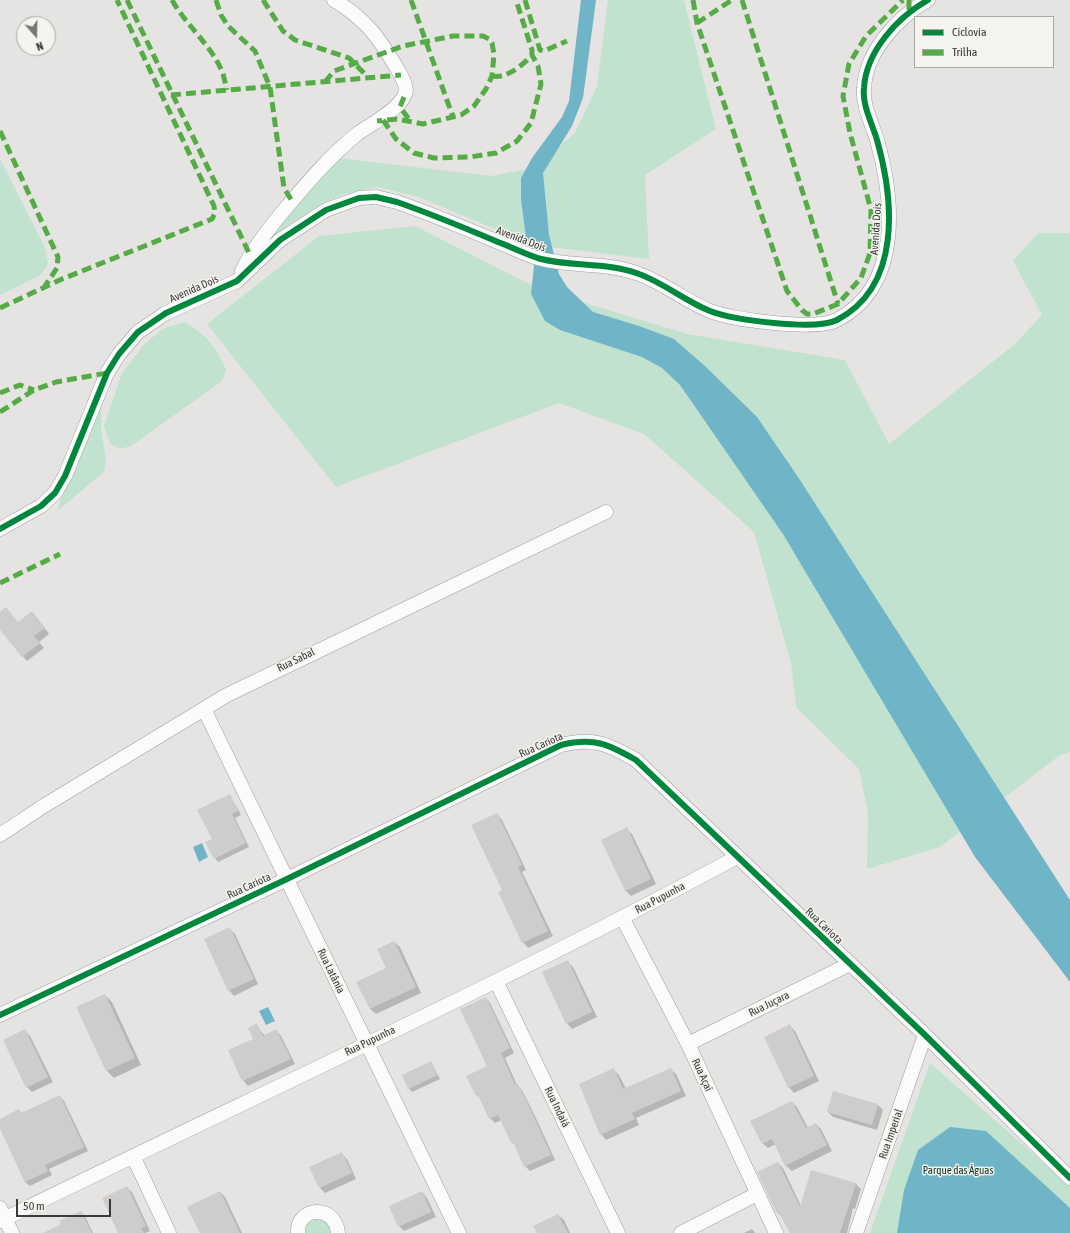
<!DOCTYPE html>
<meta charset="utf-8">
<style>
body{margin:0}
#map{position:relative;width:1070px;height:1233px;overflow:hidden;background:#e6e4e2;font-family:"Asap Condensed",sans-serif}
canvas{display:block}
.legend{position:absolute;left:914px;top:16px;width:140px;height:52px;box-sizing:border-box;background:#f4f3ee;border:1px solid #aaa9a5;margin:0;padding:5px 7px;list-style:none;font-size:12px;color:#3b3a38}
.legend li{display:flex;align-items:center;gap:8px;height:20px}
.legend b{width:20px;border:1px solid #aaa9a5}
.north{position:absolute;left:16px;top:16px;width:40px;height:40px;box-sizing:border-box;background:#f4f3ee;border:1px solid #aaa9a5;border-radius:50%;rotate:160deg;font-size:11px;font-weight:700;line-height:16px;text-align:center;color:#3b3a38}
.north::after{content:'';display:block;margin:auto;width:14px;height:18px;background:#777674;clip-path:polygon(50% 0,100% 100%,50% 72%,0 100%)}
.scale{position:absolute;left:16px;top:1199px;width:95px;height:18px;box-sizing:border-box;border:2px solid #3b3a38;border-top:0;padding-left:5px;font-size:12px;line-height:14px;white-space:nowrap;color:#3b3a38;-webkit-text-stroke:3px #f4f3ee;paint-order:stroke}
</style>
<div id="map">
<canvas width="1070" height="1233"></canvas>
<ul class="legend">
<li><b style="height:5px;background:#00873e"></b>Ciclovia</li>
<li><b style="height:5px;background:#55ac46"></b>Trilha</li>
</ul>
<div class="north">N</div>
<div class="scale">50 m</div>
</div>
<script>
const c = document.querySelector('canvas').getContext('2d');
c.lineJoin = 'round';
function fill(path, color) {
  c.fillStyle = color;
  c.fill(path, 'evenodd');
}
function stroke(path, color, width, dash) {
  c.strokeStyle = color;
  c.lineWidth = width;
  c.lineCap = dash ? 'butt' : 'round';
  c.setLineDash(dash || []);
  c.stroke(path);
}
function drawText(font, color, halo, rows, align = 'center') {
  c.font = font + ' "Asap Condensed",sans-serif';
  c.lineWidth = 3;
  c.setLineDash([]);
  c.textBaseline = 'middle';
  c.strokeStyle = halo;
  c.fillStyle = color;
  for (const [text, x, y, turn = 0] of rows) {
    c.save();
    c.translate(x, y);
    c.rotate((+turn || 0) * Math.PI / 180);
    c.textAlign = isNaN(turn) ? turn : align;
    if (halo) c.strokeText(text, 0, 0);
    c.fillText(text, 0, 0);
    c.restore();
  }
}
fill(new Path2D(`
 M608 0H684L716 129 645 175 649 259 534 245 418 197 378 187 343 194 321 204 282 229 249 262 301 196 339 158 491 176 533 168 575 133 597 86Z
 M0 159 45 248 48 264 41 275 0 295Z
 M415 226 539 289 687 334 845 360 889 444 1015 344 1042 315 1013 261 1038 233H1070V752L1060 755 940 847 867 869 868 813 859 769 796 707 791 663 754 532 644 434 559 403 336 487 207 324 319 236Z
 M185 322C206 335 217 347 226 370L222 381 131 446 120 449 110 444 104 426 122 373 143 346 162 329Z
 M102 392 101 429 106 459 104 472 57 511Z
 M930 1063 1070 1186V1233H870Z
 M316 1217 329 1223 331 1233H306L307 1222Z`), '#c0e2cf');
fill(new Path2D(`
 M581 0H596L583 98 572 126 543 173 549 235 559 274 567 287 593 312 639 326 674 339 706 367 757 417 798 477 1070 900V982L975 857 783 534 680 385 662 368 642 357 560 330 545 321 531 294 534 266 527 246 521 199V178L532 158 562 117 569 101Z
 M202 843 208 857 199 862 193 847Z
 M268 1007 275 1021 266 1025 259 1011Z
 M950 1127 986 1131 1070 1208V1233H897L904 1190 918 1150Z`), '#70b5c7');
fill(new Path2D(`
 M0 613 18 623 37 618 49 634 39 642 44 648 27 661 0 628Z
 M230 795 241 815 235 818 249 847 218 862 215 858 213 839Z
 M497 814 502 820 526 870 522 872 553 936 528 948 523 942 503 890Z
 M627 829 632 834 656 884 631 896 626 891 602 840Z
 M229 928 235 934 258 984 234 996 229 990Z
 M394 942 400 947 421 993 376 1014 370 1009 387 968Z
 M568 962 573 967 597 1017 572 1029 567 1023Z
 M105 995 112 1002 141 1065 114 1078 107 1071Z
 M486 998 490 1003 514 1053 505 1058 517 1085 522 1090 535 1116 555 1160 530 1171 525 1166 517 1147 512 1142 502 1120 495 1123 490 1118 480 1098 475 1093 489 1067Z
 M256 1025 265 1036 276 1030 281 1036 295 1064 248 1086 243 1080 255 1039Z
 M790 1026 795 1031 819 1081 794 1093 789 1087Z
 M25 1031 30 1036 53 1082 32 1092 27 1087Z
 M431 1063 440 1079 412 1092 409 1088Z
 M670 1069 676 1074 686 1096 636 1118 639 1125 606 1140 601 1134 581 1085 614 1070 619 1075 626 1089Z
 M834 1092 878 1105 883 1110 877 1130 833 1117 828 1112Z
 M60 1096 64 1101 88 1151 49 1169 52 1175 30 1186 25 1182 0 1127V1120L19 1110 22 1114Z
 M792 1102 797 1107 808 1128 816 1124 821 1129 832 1151 792 1171 786 1166 776 1144 768 1148 762 1143Z
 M342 1154 347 1159 356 1179 325 1193 320 1188Z
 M778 1163 783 1168 801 1206 812 1171 856 1184 861 1189 855 1209 853 1208 847 1233H791L782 1217 776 1211Z
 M127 1188 132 1192 150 1231 145 1233H119Z
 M220 1192 225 1197 242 1233H201Z
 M422 1192 427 1198 436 1217 404 1231 399 1226Z
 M81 1212 85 1216 93 1233H45L62 1225Z
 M558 1215 564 1220 570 1233H538Z
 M752 1229 755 1233H744Z`), '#0003');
fill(new Path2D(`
 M6 607 18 622 32 611 45 628 34 636 40 643 22 657 0 630V612Z
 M230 794 238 811 232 814 246 843 214 859 205 842 212 839 197 810Z
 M497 813 522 865 518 867 548 931 522 943 498 892 502 890 471 825Z
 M627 827 651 879 625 891 601 840Z
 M230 927 254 979 228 991 204 939Z
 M394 941 416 987 370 1009 356 982 386 968 377 949Z
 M568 960 592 1012 566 1024 542 972Z
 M105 994 135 1058 106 1071 76 1007Z
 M486 997 510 1048 501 1053 515 1085 518 1084 531 1110 551 1155 524 1167 513 1142 511 1143 498 1115 489 1119 477 1093 475 1094 466 1076 487 1066 460 1009Z
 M257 1023 263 1036 276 1029 291 1059 242 1081 228 1050 253 1039 248 1028Z
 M790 1024 814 1076 788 1088 764 1037Z
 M25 1029 48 1077 26 1088 3 1040Z
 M431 1061 438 1075 408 1089 402 1075Z
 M614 1068 623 1089 671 1068 681 1091 632 1113 635 1119 600 1135 579 1084Z
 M833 1091 878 1104 872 1125 827 1112Z
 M60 1095 84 1147 45 1165 48 1171 25 1182 0 1129V1119L19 1109 21 1113Z
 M792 1101 806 1128 816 1123 827 1145 785 1166 772 1139 762 1144 750 1121Z
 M342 1152 352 1173 319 1188 309 1167Z
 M778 1162 800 1207 811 1170 856 1183 840 1233H790L778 1211 776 1212 757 1172Z
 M127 1186 146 1226 141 1228 144 1233H118L102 1198Z
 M220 1191 240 1233H200L187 1207Z
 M422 1191 431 1212 398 1227 389 1206Z
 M81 1211 92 1233H43L61 1224 59 1221Z
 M558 1214 568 1233H537L533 1226Z`), '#cfcdcc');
const street = new Path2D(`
 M242 271C253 248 269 228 285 209 308 182 330 156 357 134 369 125 405 107 406 90 406 82 399 72 395 65 378 36 364 18 334 0
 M0 529 41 506 55 493 65 476 107 373 119 354 138 332 166 313 237 281 280 240 326 210 359 198 376 197 397 202C431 214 465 228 498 242 512 247 526 255 541 259 573 267 608 262 639 274 664 283 685 301 710 311 733 320 815 331 837 320 902 286 894 200 877 140 872 123 862 105 864 88 866 51 898 17 928 0
 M204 709 459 1233
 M0 835 42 807 227 695 606 512
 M623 919 688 1044 776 1233
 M496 981 618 1233
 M0 1015 287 879 561 745C594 737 608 744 636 760L925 1035 1070 1178
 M688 1044 850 964
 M133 1156 169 1233
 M0 1208 12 1233
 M0 1221C246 1100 496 987 737 857
 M298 1233C296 1207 335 1203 338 1233
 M681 1233 757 1194
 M856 1233 925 1035`);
stroke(street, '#9f9e9c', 15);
stroke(street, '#fbfbfb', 14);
stroke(new Path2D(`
 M127 0 250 255
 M172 0C186 25 209 43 221 69 224 75 225 83 227 90
 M216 0 221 15 228 26 255 51 270 87 284 188 292 201
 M263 0 283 31 295 40 349 58 369 78
 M411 0 453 117
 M525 0 540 50 544 51 567 41
 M693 0 697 23 787 291 802 310 807 314H813L838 304 861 278 870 253 871 210 850 133 843 96 849 64 866 36 903 0
 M742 0 838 304
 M909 0V12
 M697 23 732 0
 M492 76C506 79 522 66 532 55V50L516 0
 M325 82 334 71 403 46 453 36H483L489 39 492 43 494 54 492 76 486 89 474 106 461 115 423 124 397 119 377 121
 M171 95 401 75
 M404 97 400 107 411 122
 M383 120 396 139 414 153 434 158 470 157 496 153 517 141 531 123 541 84 538 66 532 55
 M0 131 58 257 57 268 45 286
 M0 308 62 279 212 219 215 213 214 206 117 0
 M0 393 20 385 34 390
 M0 412 34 390 56 382 107 373
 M0 583 60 554`), '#55ac46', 5, [10, 5]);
stroke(new Path2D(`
 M0 529 41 506 55 493 65 476 107 373 119 354 138 332 166 313 237 281 280 240 326 210 359 198 376 197 397 202C431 214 465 228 498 242 512 247 526 255 541 259 573 267 608 262 639 274 664 283 685 301 710 311 733 320 815 331 837 320 902 286 894 200 877 140 872 123 862 105 864 88 866 51 898 17 928 0
 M0 1015 287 879 561 745C594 737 608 744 636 760L925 1035 1070 1178`), '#00873e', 6);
drawText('11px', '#3b3a38', '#f4f3ee', [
 ["Avenida Dois",876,229,-86],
 ["Avenida Dois",521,239,21],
 ["Avenida Dois",194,289,-24],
 ["Rua Sabal",296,660,-26],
 ["Rua Cariota",541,745,-24],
 ["Rua Cariota",249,886,-25],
 ["Rua Pupunha",660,898,-28],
 ["Rua Cariota",824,926,44],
 ["Rua Latânia",331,971,64],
 ["Rua Juçara",769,1004,-26],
 ["Rua Pupunha",370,1041,-26],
 ["Rua Açaí",702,1075,65],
 ["Rua Indaiá",557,1107,64],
 ["Rua Imperial",891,1134,-71]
]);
drawText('11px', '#0d3222', '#f4f3ee', [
 ["Parque das Águas",958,1171]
]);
</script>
